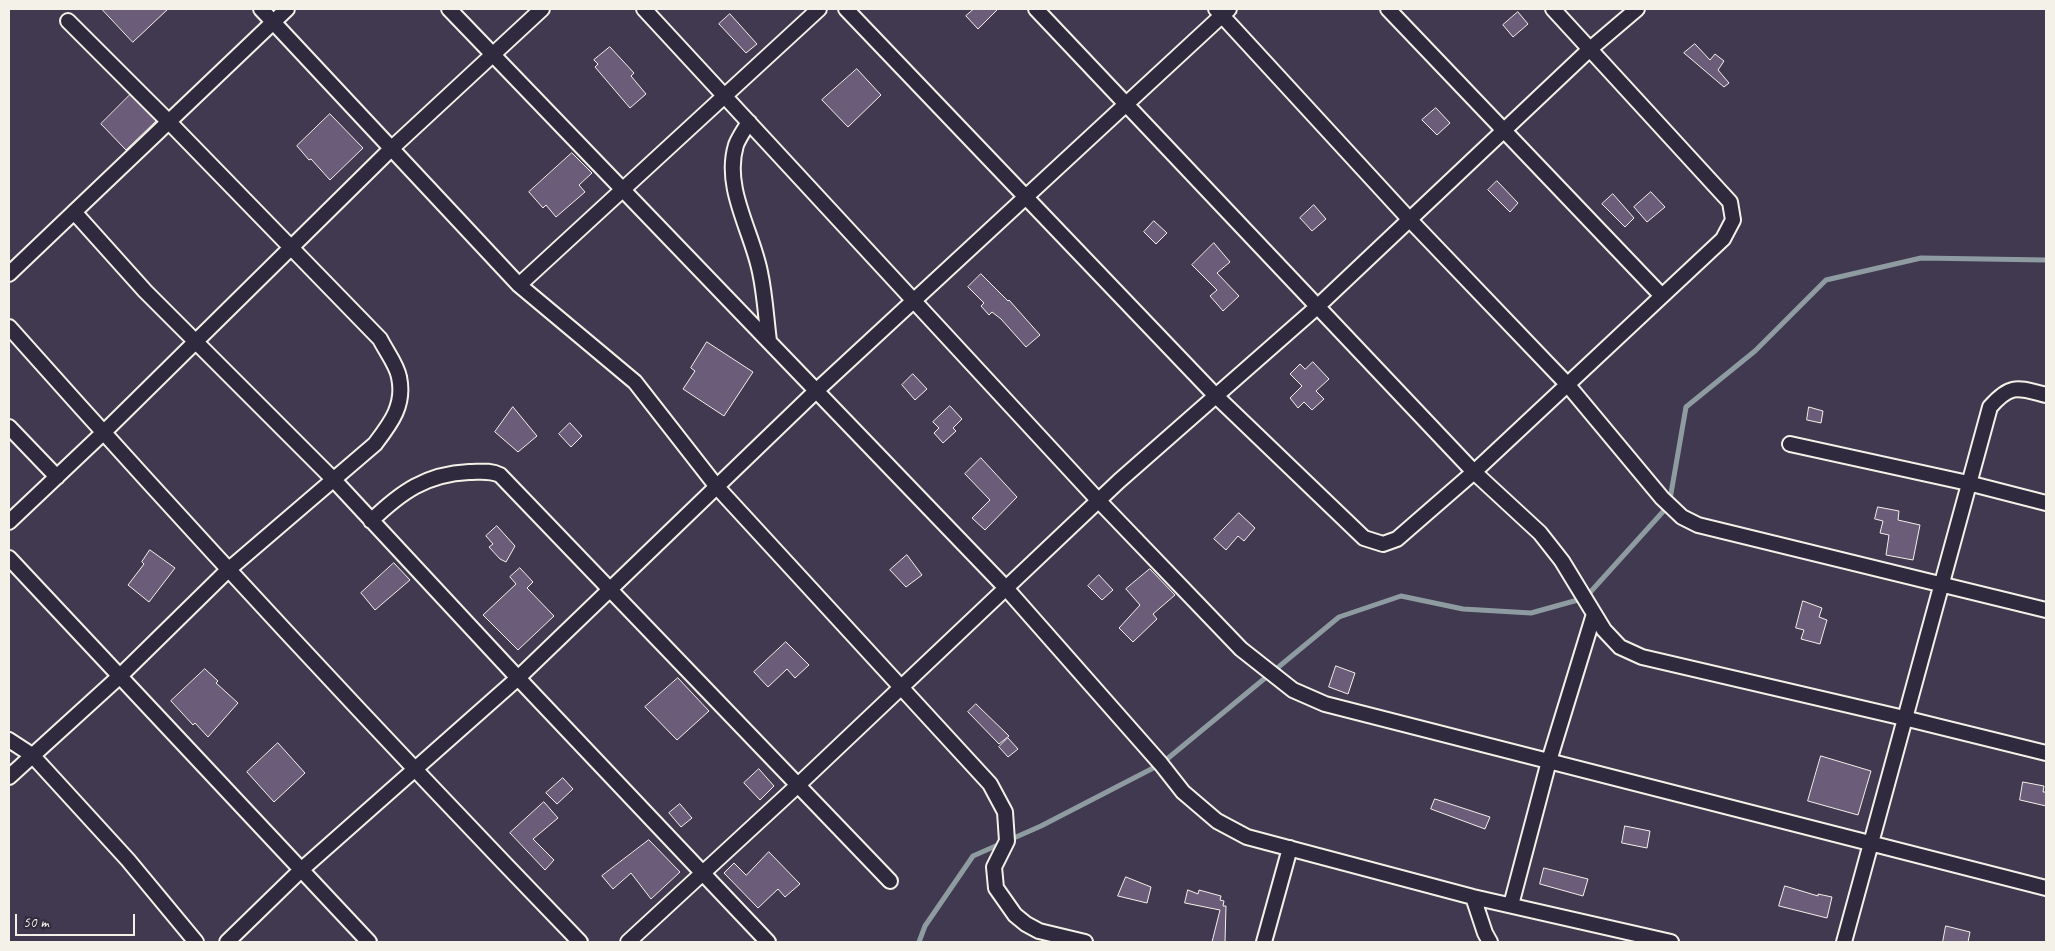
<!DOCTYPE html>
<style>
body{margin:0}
#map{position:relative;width:2055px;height:951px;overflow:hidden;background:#41394f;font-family:Caveat,sans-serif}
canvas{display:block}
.frame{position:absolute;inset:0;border:10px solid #f4f1e8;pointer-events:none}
.scale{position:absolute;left:15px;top:914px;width:120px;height:22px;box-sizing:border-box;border:2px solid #f4f1e8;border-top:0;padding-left:6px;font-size:15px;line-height:18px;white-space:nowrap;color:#f4f1e8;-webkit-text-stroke:4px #2f2a3d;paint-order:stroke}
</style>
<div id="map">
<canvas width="2055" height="951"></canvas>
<div class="frame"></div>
<div class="scale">50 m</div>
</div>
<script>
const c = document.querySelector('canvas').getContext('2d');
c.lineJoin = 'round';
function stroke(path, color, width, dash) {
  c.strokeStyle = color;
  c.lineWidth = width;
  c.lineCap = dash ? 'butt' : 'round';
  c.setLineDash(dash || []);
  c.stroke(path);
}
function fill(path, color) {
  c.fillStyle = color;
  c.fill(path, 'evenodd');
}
stroke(new Path2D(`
 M919 942 925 926 973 856 1041 826 1161 764 1339 617 1401 596 1463 609 1531 613 1585 598 1669 505 1686 407 1755 351 1826 280 1921 258 2046 260`), '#8e9ca1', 5);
const building = new Path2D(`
 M102 9H168L133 42Z
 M974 9H998L978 29 966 16Z
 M1518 12 1528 24 1513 37 1503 25Z
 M730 14 757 44 746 53 719 24Z
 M1695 44 1710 60 1715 54 1724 61 1718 70 1729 83 1724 87 1684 53Z
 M610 47 634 73 631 76 646 94 630 108 595 67 598 64 594 60Z
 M857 69 881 95 848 127 822 100Z
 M130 95 156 121 126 150 101 124Z
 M1436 108 1450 123 1437 135 1422 120Z
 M330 114 363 148 330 180 311 159 309 160 297 146Z
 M572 153 592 173 579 185 585 192 556 217 546 205 543 208 529 192Z
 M1497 181 1518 203 1510 212 1488 190Z
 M1651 192 1665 207 1647 222 1634 207Z
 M1613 194 1634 218 1625 227 1602 204Z
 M1314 205 1326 219 1312 231 1300 218Z
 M1154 221 1167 233 1156 244 1144 232Z
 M1214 243 1230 262 1217 273 1239 296 1223 311 1210 296 1217 290 1192 265Z
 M981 274 1008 301 1009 300 1040 335 1026 347 1001 319 992 312 989 315 981 306 984 303 968 287Z
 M707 342 753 372 724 416 683 389 695 371 691 368Z
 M1313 362 1329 379 1316 391 1324 399 1312 410 1304 402 1298 408 1290 398 1302 386 1290 374 1300 364 1305 369Z
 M913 374 927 389 915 400 902 385Z
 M950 406 962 419 953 428 956 431 943 443 934 433 939 428 933 422Z
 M513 407 537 436 518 452 495 432Z
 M1809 407 1823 411 1821 423 1807 420Z
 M570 423 582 436 571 447 559 434Z
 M981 458 1017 497 985 530 972 518 990 500 965 474Z
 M1878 507 1899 511 1898 520 1920 525 1913 560 1886 555 1889 535 1880 533 1883 521 1875 519Z
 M1239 513 1255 528 1244 541 1238 536 1226 550 1214 539Z
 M497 526 515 546 506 562 500 559 489 547 493 544 486 536Z
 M150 550 175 568 149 602 128 585 144 564 142 562Z
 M907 555 922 575 906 587 890 570Z
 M394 563 410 580 375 610 361 593Z
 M520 568 533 582 527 588 554 616 518 650 483 615 516 584 510 577Z
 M1150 569 1175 595 1153 614 1157 619 1133 642 1119 628 1140 605 1126 589Z
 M1099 575 1113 590 1102 600 1088 586Z
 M1803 601 1822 608 1819 617 1827 620 1820 644 1801 639 1804 630 1796 628Z
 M786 642 809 665 795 678 787 669 768 687 754 672Z
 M1336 666 1355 673 1348 694 1329 687Z
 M205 669 218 681 216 683 238 703 208 737 195 723 193 725 171 701Z
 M678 678 709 711 677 740 645 707Z
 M976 704 1009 736 999 744 968 712Z
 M1008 738 1018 749 1008 757 999 747Z
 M278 743 305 773 274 802 247 772Z
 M1821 756 1871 771 1858 815 1808 801Z
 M759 769 774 786 760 800 744 783Z
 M563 778 573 789 557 804 546 793Z
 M2023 782 2044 786 2043 792H2046V806L2020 800Z
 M1435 799 1490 817 1485 829 1431 809Z
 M544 802 558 818 533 839 554 860 545 870 510 833Z
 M680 804 692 818 681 827 669 813Z
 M1625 826 1650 831 1647 848 1622 843Z
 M649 840 680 872 651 899 631 873 613 889 602 876Z
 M769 852 800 884 785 897 778 889 758 908 724 873 734 863 746 875Z
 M1544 868 1588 879 1583 896 1540 884Z
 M1126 877 1151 887 1147 903 1118 896Z
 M1785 886 1818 896V894L1832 897 1827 918 1779 906Z
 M1188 890 1198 894 1199 890 1221 896 1220 900 1224 901 1223 906H1226L1225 942H1212L1220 910 1185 903Z
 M1946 926 1970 932 1968 942H1943Z`);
fill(building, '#6b5d7a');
stroke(building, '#f4f1e8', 1);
const street = new Path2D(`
 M261 9 519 285 635 382 717 487 990 784 1005 812 1007 841 994 867 996 888 1015 915 1026 924 1039 931 1085 942
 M449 9 1005 587 1161 764 1183 792 1217 821 1247 837 1473 897 1671 942
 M644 9 1098 500 1241 649 1293 690 1325 704 2046 888
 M846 9 1215 395 1364 538 1383 544 1397 539 1474 472 1723 239 1733 220 1730 202 1553 9
 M1036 9 1474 472 1540 533 1562 561 1604 630 1620 647 1642 657 1904 718 2046 753
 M1216 9 1410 220 1567 384 1662 498 1682 517 1698 525 2046 610
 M1388 9 1662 296
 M749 122C745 129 739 137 736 145 723 188 752 231 760 272 765 295 766 318 769 341
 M75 213 145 291 334 480 518 678 768 942
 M9 274 287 9
 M519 285 819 9
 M9 327C195 536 386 741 580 942
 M9 427 57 477
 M1790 444 1968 483 2046 503
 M371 521C401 492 426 474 469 472 480 472 490 470 500 475L890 881
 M9 522 103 433 392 148 542 9
 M9 558 369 942
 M9 740 32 755 128 860 196 942
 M9 777 120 676 228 570 375 444C391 423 405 405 399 377 397 365 386 351 380 339L169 122 68 21
 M1473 897 1485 933 1490 942
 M1511 905 1549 761 1594 614
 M227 942 301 870 518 678 816 391 1229 9
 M628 942 797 786 1119 481 1317 307 1590 49 1637 9
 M1264 942 1290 848
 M1844 942 1990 407C2011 383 2018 388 2046 395`);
stroke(street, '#f4f1e8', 18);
stroke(street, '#2f2a3d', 14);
</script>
